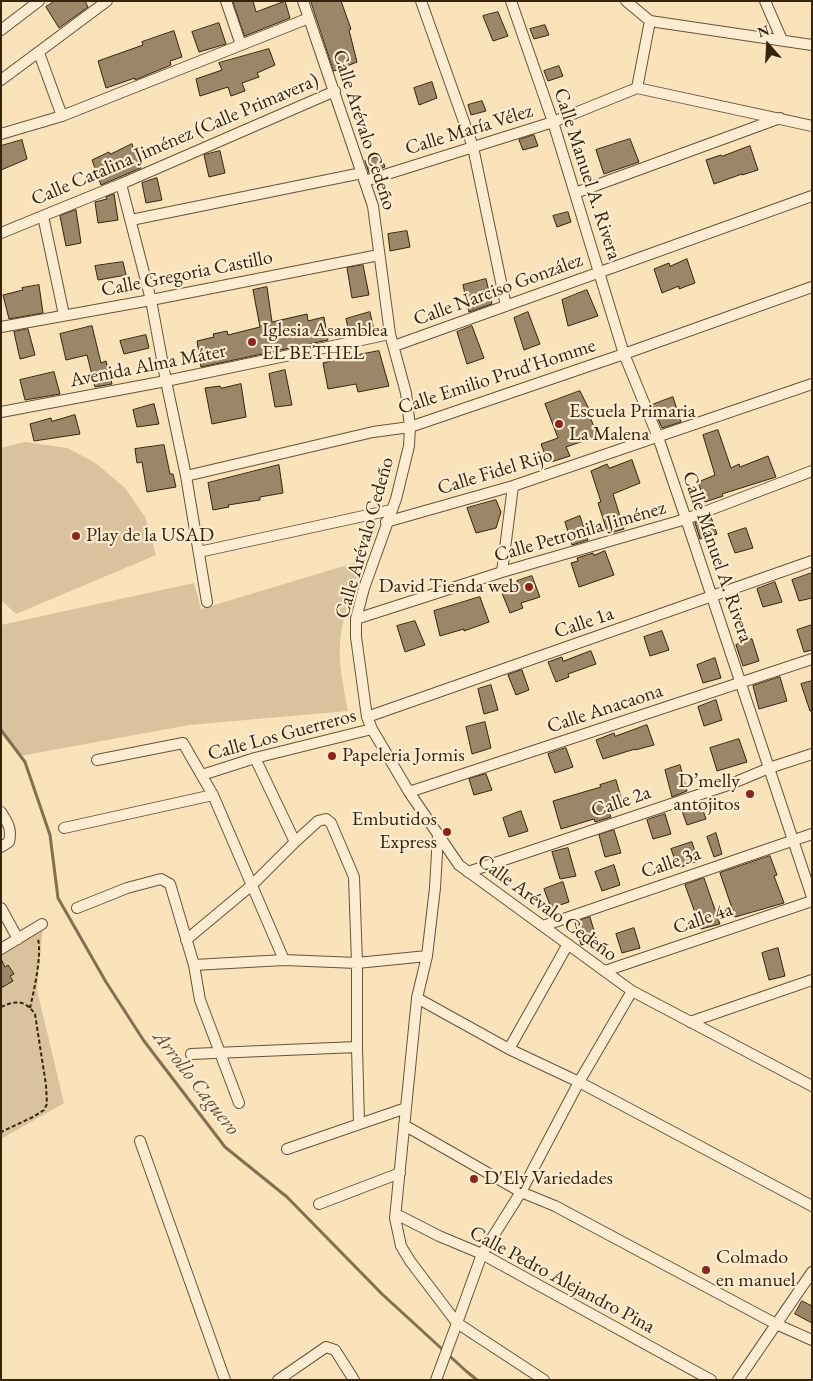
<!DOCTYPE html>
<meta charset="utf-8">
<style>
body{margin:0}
#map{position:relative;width:813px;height:1381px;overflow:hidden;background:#fae2ba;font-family:"EB Garamond",serif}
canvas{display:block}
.frame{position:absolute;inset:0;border:2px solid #35250d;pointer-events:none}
.north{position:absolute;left:743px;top:20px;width:50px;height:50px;-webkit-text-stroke:4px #fcecd2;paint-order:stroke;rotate:341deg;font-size:14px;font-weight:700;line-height:20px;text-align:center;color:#35250d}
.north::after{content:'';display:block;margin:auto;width:18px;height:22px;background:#35250d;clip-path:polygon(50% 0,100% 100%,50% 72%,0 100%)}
</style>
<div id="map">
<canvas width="813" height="1381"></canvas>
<div class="frame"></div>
<div class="north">N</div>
</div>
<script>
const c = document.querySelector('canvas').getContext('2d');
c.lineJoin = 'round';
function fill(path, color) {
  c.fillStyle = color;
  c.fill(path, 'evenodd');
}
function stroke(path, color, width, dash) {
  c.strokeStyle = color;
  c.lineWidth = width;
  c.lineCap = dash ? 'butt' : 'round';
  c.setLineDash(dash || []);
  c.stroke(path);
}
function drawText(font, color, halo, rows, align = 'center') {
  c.font = font + ' "EB Garamond",serif';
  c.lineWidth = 4.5;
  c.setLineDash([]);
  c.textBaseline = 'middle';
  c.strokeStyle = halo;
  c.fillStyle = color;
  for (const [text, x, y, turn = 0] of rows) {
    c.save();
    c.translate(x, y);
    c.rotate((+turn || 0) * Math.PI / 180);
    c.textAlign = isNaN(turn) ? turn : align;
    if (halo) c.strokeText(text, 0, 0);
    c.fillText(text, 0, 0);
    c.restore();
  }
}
fill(new Path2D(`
 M25 442 67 448 94 462 125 488 145 517 156 555 16 614 1 600V448Z
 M364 560C353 587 343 613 340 642 338 665 344 689 348 711L189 725 20 756 1 730V625L194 583 201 609Z
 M43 925 37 990 64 1103 1 1139V949Z`), '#d9c29d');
stroke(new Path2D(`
 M1 730 25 762 50 835 58 898 106 982 144 1041 225 1147 287 1197 382 1294 466 1371 477 1380`), '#837051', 3);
const building = new Path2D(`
 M55 1H85L88 7 59 28 46 7Z
 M233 1H253L256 12 285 1 290 18 245 36Z
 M311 1H341L351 29 349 30 357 62 334 71Z
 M498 12 508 36 493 41 483 16Z
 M219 23 226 44 199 52 192 32Z
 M545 25 549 35 534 39 530 29Z
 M174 31 182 57 170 61 171 65 135 80V78L106 88 98 61 143 45 142 42Z
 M269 49 275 65 257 73 259 77 242 83 245 91 231 96 228 87 200 96 196 79 222 70 219 63Z
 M559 66 563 76 548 81 544 71Z
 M432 82 437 98 419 105 414 88Z
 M482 101 486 111 471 115 468 105Z
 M534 135 538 146 523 150 519 140Z
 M630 139 639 162 604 174 596 150Z
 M22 140 27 159 1 170V146Z
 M132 144 141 168 101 185 92 160 109 152 110 154Z
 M750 146 758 170 742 175V174L714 184 706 160 721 155 722 156Z
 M220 151 225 173 209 177 204 155Z
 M381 156 385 167 369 173 365 161Z
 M157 178 162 200 146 203 142 183Z
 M114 194 118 220 98 223 95 202 107 199 106 197Z
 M76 210 81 243 66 246 60 216Z
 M568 212 571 222 557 227 553 216Z
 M407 231 410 247 390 251 388 234Z
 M687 259 695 283 679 289V286L662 293 654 269 669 263 670 266Z
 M123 262 126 275 98 280 95 266Z
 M363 265 369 295 352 298 347 268Z
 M486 279 492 304 469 312 463 285Z
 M39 285 43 313 9 319 3 295 23 290 22 288Z
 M267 287 272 322 307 314 308 321 324 317 328 340 201 367 197 341 214 337 213 334 227 331 228 335 260 327 253 290Z
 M587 290 598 316 568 326 562 300Z
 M370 312 374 330 350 335 346 319Z
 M528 312 540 344 524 350 514 318Z
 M92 326 101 363 106 361 112 384 95 387 87 355 66 360 60 334Z
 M472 326 484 358 467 364 457 332Z
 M28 329 35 355 20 359 14 332Z
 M146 335 149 348 124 354 120 341Z
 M379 351 389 386 358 392 356 384 328 389 323 363 346 357Z
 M285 370 292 405 275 407 269 374Z
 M54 372 60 394 25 400 20 380Z
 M241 384 246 417 212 424 205 388 220 386 221 388Z
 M580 391 589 409 587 410 598 436 566 447 570 456 548 463 541 444 558 438 545 404Z
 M673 397 681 422 662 428 652 405Z
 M154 404 159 424 137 427 133 410Z
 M75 415 80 434 34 441 30 424 51 418 52 421Z
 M718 430 731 468 739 464 740 467 768 456 776 477 722 494 723 496 705 502 698 482 715 475 703 435Z
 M164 445 170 474H173L176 487 147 492 142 462 137 463 135 449Z
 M632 460 640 483 613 494 624 529 608 534 598 503 601 502 591 471 607 464 609 468Z
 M279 465 283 493 260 497V500L228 505 229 507 213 510 208 483Z
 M496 500 501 512 496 528 476 533 467 508Z
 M580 516 588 540 572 545 565 522Z
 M711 517 717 534 700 539 695 523Z
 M746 528 753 548 735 553 728 534Z
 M605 551 614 575 579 587 571 563 578 561 577 558 593 553 594 555Z
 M812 573V598L799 601 792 580Z
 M532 576 540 597 521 603 523 608 510 613 502 593 519 586 517 581Z
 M775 582 782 602 763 607 757 589Z
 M480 597 489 622 464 631V629L440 636 434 611Z
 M415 621 425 645 405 652 397 626Z
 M812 625V650L804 652 797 630Z
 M662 631 669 650 650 656 644 637Z
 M752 639 759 661 743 666 736 645Z
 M591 651 596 664 568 674 569 677 556 682 548 662 562 657 563 661Z
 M715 658 721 678 703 683 697 665Z
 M522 670 529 690 516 695 508 675Z
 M780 677 787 701 759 709 753 686Z
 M812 681V711H810L801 684Z
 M491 685 498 710 484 714 478 689Z
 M716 700 722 720 704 726 698 707Z
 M485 722 491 748 472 754 466 727Z
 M647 725 654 745 635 750V749L603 759 596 740 614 733 615 736Z
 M739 739 747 762 717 771 710 748Z
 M566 748 573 767 555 773 548 754Z
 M680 765 687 791 672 797 665 770Z
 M486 774 492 790 474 795 469 779Z
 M616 780 624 808 609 812 611 817 595 822 594 819 561 829 553 801 601 787 600 785Z
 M700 802 706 819 687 825 681 808Z
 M521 811 528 831 509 837 503 818Z
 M665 814 671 834 653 839 647 820Z
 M614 830 621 853 605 857 599 835Z
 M716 833 722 854 714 857 707 837Z
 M692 842 698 861 678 868 671 849Z
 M568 848 576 876 560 879 552 852Z
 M770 856 777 875 774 876 784 903 735 917 720 873Z
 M614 865 620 885 602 891 595 872Z
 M704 878 720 924 701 929 685 885Z
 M563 882 569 902 551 908 544 889Z
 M590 917 597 941 581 945 575 922Z
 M634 928 640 948 622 953 616 934Z
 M778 948 785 976 769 980 762 953Z
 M1 959 5 967 8 965 14 974 10 976 13 981 1 988Z
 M802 1301 812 1306V1323L795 1314Z`);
fill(building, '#9b8767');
stroke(building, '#35250d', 1);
const minor = new Path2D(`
 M226 1 241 45
 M303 1 373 206 390 334 406 393 410 427 409 446 396 499 364 588 356 619V637L367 717 372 729 409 792 459 865 632 991 812 1086
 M421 1 473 147 506 306
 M511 1 553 122 624 354 658 437 686 519 812 897
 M626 1 650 21 812 45
 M765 1 782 40
 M650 21 637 88 812 126
 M1 30 39 1
 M39 53 62 116
 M1 80 107 1
 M1 134 62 116 309 18
 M365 181 553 122 637 88
 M121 184 151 300 166 381 186 476 207 602
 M575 193 780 118
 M43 216 64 315
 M131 220 362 173
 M1 233 121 184 335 91
 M1 327 151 300 379 255
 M394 346 812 196
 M1 412 166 381 390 334
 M186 476 373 432 410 427 624 354 812 287
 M386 522 513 486 812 384
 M199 552 391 510
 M502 572 513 486
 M356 619 502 572 686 519 812 471
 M367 717 812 561
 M255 758 295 842
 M97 760 183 743 213 795 284 960
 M202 775 255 758 372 729
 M409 792 812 659
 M1 812C8 823 12 829 9 842L1 847
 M64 828 213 795
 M468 872 731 784 769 768 812 754
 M1 908 18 939
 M77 908 127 888 161 879 170 884 194 965 200 1000 239 1103
 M543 926 812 834
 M186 940 252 885 295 842 318 821 326 819 331 823 354 877 357 963V1047L359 1124
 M1 949 42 924
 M194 965 284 960 357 963 427 956
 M605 971 812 901
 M417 998 509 1049 579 1082 812 1206
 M690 1022 812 980
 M509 1049 568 944
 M191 1054 357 1047
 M404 1125 521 1192 555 1206 776 1324 812 1340
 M140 1141 225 1380
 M287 1149 406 1108
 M319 1204 400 1173
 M396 1214 439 1236 482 1254 711 1380
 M278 1380 326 1347 335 1350 354 1380
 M436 1380 457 1323 410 1261 401 1246 395 1218 417 998 427 956 435 888 438 835
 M544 1380 457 1323 482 1254 521 1192 579 1082 632 991
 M738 1380 812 1272`);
stroke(minor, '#665438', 12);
stroke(new Path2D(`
 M1 1007C16 1000 25 1000 35 1014L46 1085 47 1104 44 1110 33 1117 1 1132
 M30 1008C34 990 42 956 38 939`), '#35250d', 2, [4, 2.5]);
stroke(minor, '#fcecd2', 10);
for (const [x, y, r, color] of [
 [252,342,5,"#8f2418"],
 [559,424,5,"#8f2418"],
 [76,536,5,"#8f2418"],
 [529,587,5,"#8f2418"],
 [332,756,5,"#8f2418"],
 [750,794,5,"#8f2418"],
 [447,832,5,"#8f2418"],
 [474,1179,5,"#8f2418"],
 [706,1270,5,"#8f2418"]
]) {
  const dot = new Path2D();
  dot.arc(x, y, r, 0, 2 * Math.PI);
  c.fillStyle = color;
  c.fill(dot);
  stroke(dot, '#fcecd2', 2);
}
drawText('20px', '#35250d', '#fcecd2', [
 ["Calle Arévalo Cedeño",364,130,72],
 ["Calle María Vélez",469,130,-17],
 ["Calle Catalina Jiménez (Calle Primavera)",175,140,-23],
 ["Calle Manuel A. Rivera",587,174,72],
 ["Calle Gregoria Castillo",187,274,-11],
 ["Calle Narciso González",498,290,-20],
 ["Avenida Alma Máter",148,366,-11],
 ["Calle Emilio Prud'Homme",497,377,-18],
 ["Calle Fidel Rijo",495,472,-17],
 ["Calle Petronila Jiménez",580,532,-16],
 ["Calle Arévalo Cedeño",365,538,-74],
 ["Calle Manuel A. Rivera",717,557,71],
 ["Calle 1a",584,623,-19],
 ["Calle Anacaona",605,709,-18],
 ["Calle Los Guerreros",282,735,-15],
 ["Calle 2a",621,802,-19],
 ["Calle 3a",671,863,-19],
 ["Calle Arévalo Cedeño",547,908,36],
 ["Calle 4a",703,919,-19],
 ["Calle Pedro Alejandro Pina",562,1280,28]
]);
drawText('20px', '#35250d', '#fcecd2', [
 ["Iglesia Asamblea",262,331],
 ["EL BETHEL",262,354],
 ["Escuela Primaria",569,412],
 ["La Malena",569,435],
 ["Play de la USAD",86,536],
 ["David Tienda web",519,587,"right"],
 ["Papeleria Jormis",342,756],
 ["D’melly",740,782,"right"],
 ["antojitos",740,805,"right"],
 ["Embutidos",437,820,"right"],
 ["Express",437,843,"right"],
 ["D'Ely Variedades",484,1179],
 ["Colmado",716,1258],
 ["en manuel",716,1281]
], 'left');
drawText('italic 21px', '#625135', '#fcecd2', [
 ["Arrollo Caguero",196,1083,52]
]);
</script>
